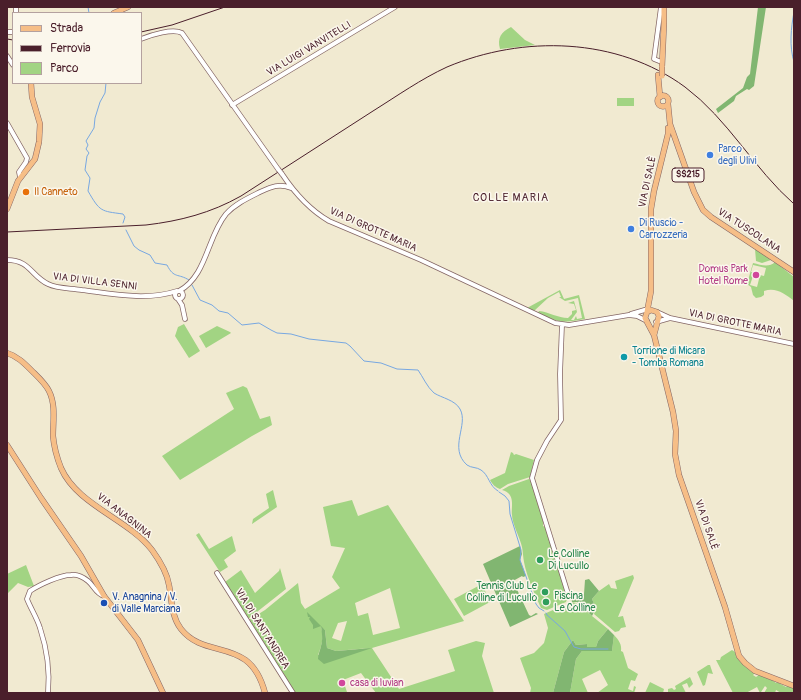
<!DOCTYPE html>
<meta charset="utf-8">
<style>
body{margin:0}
#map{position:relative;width:801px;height:700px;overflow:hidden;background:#f1ead1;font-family:Pangolin,sans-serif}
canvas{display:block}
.frame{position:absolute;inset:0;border:8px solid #4a1f2b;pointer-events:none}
.legend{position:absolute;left:12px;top:12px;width:130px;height:72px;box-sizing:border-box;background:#fbf7ec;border:1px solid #b4a19f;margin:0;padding:5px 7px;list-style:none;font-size:12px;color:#4a1f2b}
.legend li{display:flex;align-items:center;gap:8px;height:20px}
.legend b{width:20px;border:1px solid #b4a19f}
</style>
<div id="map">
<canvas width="801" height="700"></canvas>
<div class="frame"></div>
<ul class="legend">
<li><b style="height:5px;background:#f6be87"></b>Strada</li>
<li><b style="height:5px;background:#4a1f2b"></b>Ferrovia</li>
<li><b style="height:11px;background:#a2d483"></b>Parco</li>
</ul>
</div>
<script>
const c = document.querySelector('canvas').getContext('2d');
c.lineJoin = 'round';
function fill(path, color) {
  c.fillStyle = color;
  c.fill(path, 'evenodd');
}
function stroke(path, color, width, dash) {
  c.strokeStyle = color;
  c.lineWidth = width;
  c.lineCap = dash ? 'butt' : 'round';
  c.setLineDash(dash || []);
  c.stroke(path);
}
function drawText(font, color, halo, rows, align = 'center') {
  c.font = font + ' Pangolin,sans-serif';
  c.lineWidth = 3;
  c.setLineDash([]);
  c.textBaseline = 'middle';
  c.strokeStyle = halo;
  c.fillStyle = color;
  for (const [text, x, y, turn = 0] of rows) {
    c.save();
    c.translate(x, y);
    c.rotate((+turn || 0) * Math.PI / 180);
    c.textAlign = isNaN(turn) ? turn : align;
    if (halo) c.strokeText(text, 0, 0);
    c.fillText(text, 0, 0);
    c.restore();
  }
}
fill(new Path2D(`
 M511 27 525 40 535 45 500 49C497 38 501 32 511 27Z
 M617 98H634V106H617Z
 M755 249 771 259V260L762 263 756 261Z
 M775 262 794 277V301C785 294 776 287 764 291V295L761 297 756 298 753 295 751 287 747 284 753 263C761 265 769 268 775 262ZM753 265 766 268 764 276 760 275 757 287 750 285 754 273 751 272Z
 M560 290 564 299 579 295 585 319C563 323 559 323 538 313L539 311C549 312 558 318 568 318L572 314V311L576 310 574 304 568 303 574 301 577 312 571 320H574L576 316 577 319 582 318 578 298 565 301 559 297H561L559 292 548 298 534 311 527 308Z
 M184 324 200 351 189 358 175 336 178 327Z
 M217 326 230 332 231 333 206 348 199 336Z
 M243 386 247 388 260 419 270 416 272 425 252 436 180 480 162 456 234 409 226 393Z
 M511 452 513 453 514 455 516 454 534 460 530 477 508 484 500 489C495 487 493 485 490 480L505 473Z
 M529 479 531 481 543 521V526L545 527 568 596 566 602 547 610 541 608C535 594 527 578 524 562 523 557 523 552 522 547 520 538 512 523 512 515 511 506 516 494 502 490L509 486Z
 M273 490 277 507 252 524 253 519 269 508 266 494Z
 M352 500 358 516 388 505 464 621 372 648 399 689 455 671 448 650 476 641 485 643 482 656 494 693H376L361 673 343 680 347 692 345 693H295L249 620 265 610 298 583 301 603 305 609 340 588 332 577 345 548 331 546 323 507ZM390 588 400 628 373 635 368 613 358 616 355 603ZM347 621 341 641 332 638 338 623ZM321 627 325 630 327 648 336 651 370 648 318 655C322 645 324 637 321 627Z
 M199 533 209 549 232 536 236 551 224 560 228 567 220 572 196 535Z
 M26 565 34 586 28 587 18 583 7 594V574Z
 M280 568 286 589 248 619 225 582 241 570 255 593 279 571Z
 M633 575 634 578 618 617 623 616 626 627 621 628 619 631 615 632 594 614 596 608 592 599 599 591 609 584 611 588 617 589 615 581Z
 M482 584 490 602 464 616 454 599Z
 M572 602 576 603 608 629 598 641 596 647H587V644L576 645 573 640 564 652 553 693H530L531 688 520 658 534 653 544 643 548 628 544 614 553 610 554 611 565 606 567 607Z
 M614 635C619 640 622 645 621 651L623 652 628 668 638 674 635 681 631 680 628 689 633 691 634 686 636 687 634 693H597L608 685 600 670 582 679 588 693H570L576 659 582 651H612Z
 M732 650 735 652 739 660 755 673 753 675 756 677 759 675 772 680 776 683 777 682 786 687 787 686 794 688V693H781L776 690 775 693H764L767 688 765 686 761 692 763 693H760L757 687 746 693H733L716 660H720L721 657Z
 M708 665H710L713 674 708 673 705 685 703 686 697 672Z
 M690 677 693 684 689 688 687 683 682 685 686 693H668V689L672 688 674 690 676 689 675 686Z
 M650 682 664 689 663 693H645Z`), '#a2d483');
fill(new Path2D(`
 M758 7H766L754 86 749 90 747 89 736 96 734 101 718 113 716 109 743 88 747 77 750 74Z
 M520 546 522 554 520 560 526 576 523 577 522 576 513 581 529 615 531 616 536 613 538 614 510 627 483 564Z
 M589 579 599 591 592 599 596 608 592 616 577 602H572L570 593 582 596 584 594 585 580Z
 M307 612 325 630 327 648 336 651 372 648 324 664 318 659C318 654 320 651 321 646 323 640 322 633 321 626L313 629V625L309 619 310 617H308Z
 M608 629 614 635 612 651H582L576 659 570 693H553L564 652 573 640 576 645 587 644V647H596L598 641Z`), '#81b671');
stroke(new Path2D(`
 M88 7 89 13
 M794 12C791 28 789 46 794 62
 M106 83 105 93 100 102 95 118 94 128 86 141 88 145 86 149 89 153 87 156 85 170 90 178 88 191C100 212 101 211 123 214L125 217 123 223
 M126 230 134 246 139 250 150 255 155 263 167 265C174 279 178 273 189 280
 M192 285 200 300 212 305 219 311 228 313 242 325 259 323 271 330 277 333 291 334 309 339 346 343 350 346 364 361 381 363 397 369 418 370C423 377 427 387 434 393 442 398 455 400 460 409 469 425 448 448 467 465 471 468 477 467 481 470 489 475 489 486 498 491
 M499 492 505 496 509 501 510 514 521 550 520 560 536 604 539 608 544 611
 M546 613 547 615 565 631 574 647 581 649H608`), '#77a7e1', 1);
const minor = new Path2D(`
 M16 13V7
 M7 32H13
 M141 39C151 35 173 28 182 33L278 169
 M7 56 13 65
 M659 61 654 59 661 7
 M232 105 395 7
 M7 123 27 158 26 162 19 172 20 177
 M282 174C294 192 310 210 329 221L421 260 555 323 569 325 629 315 637 316 647 321
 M7 260C30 260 31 276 48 284 58 289 71 288 82 290 113 294 146 301 177 291
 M175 295a4 4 0 1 1 8 0a4 4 0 1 1-8 0Z
 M179 291C207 276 207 237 226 214 235 204 248 198 260 192 271 187 279 183 291 188
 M178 299 182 305 185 319
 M657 312 670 318 794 344
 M631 314 648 309
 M656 322 670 318
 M562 325 560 374 561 420 547 441 537 460 532 478 569 597
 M217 573 293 693
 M48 693C50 671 47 649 40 628 37 618 31 609 27 599L30 591C39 585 60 575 71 575 77 574 83 577 88 581 94 586 96 594 104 596`);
const major = new Path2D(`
 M114 13 128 7
 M662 67 664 23V7
 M658 75 660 97
 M657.5 101a5.5 5.5 0 1 1 11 0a5.5 5.5 0 1 1-11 0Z
 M668 104 670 124 694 192 703 210 711 217 794 272
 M7 209 18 181 35 159 39 142 40 124 32 97 31 83
 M647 312 651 291V209L654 191 668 134V128
 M654 335 659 316 657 312 651 310 647 312 645 318 654 335 673 412 676 431 675 454 679 475 725 607 739 656 745 663 755 671 794 686
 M7 353C17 356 24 363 31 370 38 377 45 383 49 391 56 405 53 421 53 436 54 447 57 458 61 468 77 505 128 519 152 550 160 561 167 572 169 585 172 600 171 616 181 629 206 661 250 635 265 693
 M7 445 41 498 81 556 104 596 138 640 163 693`);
stroke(minor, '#846665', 5.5);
stroke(major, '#846665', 6);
stroke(minor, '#fff', 4);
stroke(major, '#f6be87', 5);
stroke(new Path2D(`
 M141 32 172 25 225 7
 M7 39 13 40
 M7 232 146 225C180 221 211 213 241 196 285 168 329 139 373 111 397 96 421 79 447 67 523 35 617 37 685 87 728 119 754 169 794 204`), '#4a1f2b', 1);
const minorBridge = new Path2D(`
 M278 169 282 174`);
const majorBridge = new Path2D(`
 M662 76V67`);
stroke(minorBridge, '#846665', 5.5, []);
stroke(majorBridge, '#846665', 6, []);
stroke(minorBridge, '#fff', 4);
stroke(majorBridge, '#f6be87', 5);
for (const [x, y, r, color] of [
 [710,155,4,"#3f7fe0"],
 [26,192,4,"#e8710a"],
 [631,229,4,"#3f7fe0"],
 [756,275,4,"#d1479c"],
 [624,357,4,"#0f9aa8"],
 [540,560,4,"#2e9e5b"],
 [545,592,4,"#2e9e5b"],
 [546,602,4,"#2e9e5b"],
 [104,603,4,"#1a4fb4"],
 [342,683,4,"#d1479c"]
]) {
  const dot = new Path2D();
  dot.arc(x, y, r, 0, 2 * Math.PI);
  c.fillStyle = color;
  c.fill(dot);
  stroke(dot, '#fbf7ec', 1.5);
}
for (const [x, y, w] of [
 [688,175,32]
]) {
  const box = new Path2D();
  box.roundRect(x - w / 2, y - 7, w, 14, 3);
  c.fillStyle = '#fbf7ec';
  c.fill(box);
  stroke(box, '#4a1f2b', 1);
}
drawText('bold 9px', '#4a1f2b', null, [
 ["SS215",688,175]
]);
drawText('10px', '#4a1f2b', '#fbf7ec', [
 ["VIA LUIGI VANVITELLI",309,49,-31],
 ["VIA DI SALÈ",648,182,-78],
 ["VIA DI GROTTE MARIA",373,230,24],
 ["VIA TUSCOLANA",749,231,33],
 ["VIA DI VILLA SENNI",95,282,7],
 ["VIA DI GROTTE MARIA",735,323,12],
 ["VIA ANAGNINA",124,516,38],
 ["VIA DI SALÈ",706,525,71],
 ["VIA DI SANT'ANDREA",262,629,58]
]);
drawText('10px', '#366cbe', '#fbf7ec', [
 ["Parco",718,149],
 ["degli Ulivi",718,161],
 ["Di Ruscio -",639,223],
 ["Carrozzeria",639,235]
], 'left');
drawText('10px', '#c56008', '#fbf7ec', [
 ["Il Canneto",34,192]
], 'left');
drawText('10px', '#b23c85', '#fbf7ec', [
 ["Domus Park",748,269],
 ["Hotel Rome",748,281],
 ["casa di luvian",350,683,"left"]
], 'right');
drawText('10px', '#0d838f', '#fbf7ec', [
 ["Torrione di Micara",632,351],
 ["- Tomba Romana",632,363]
], 'left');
drawText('10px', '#27864d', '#fbf7ec', [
 ["Le Colline",548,554],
 ["Di Lucullo",548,566],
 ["Tennis Club Le",537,586,"right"],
 ["Colline di Lucullo",537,598,"right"],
 ["Piscina",554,596],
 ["Le Colline",554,608]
], 'left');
drawText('10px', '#164399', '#fbf7ec', [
 ["V. Anagnina / V.",112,597],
 ["di Valle Marciana",112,609]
], 'left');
c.letterSpacing = '1px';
drawText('11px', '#4a1f2b', '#fbf7ec', [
 ["COLLE MARIA",511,198]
]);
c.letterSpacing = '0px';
</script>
